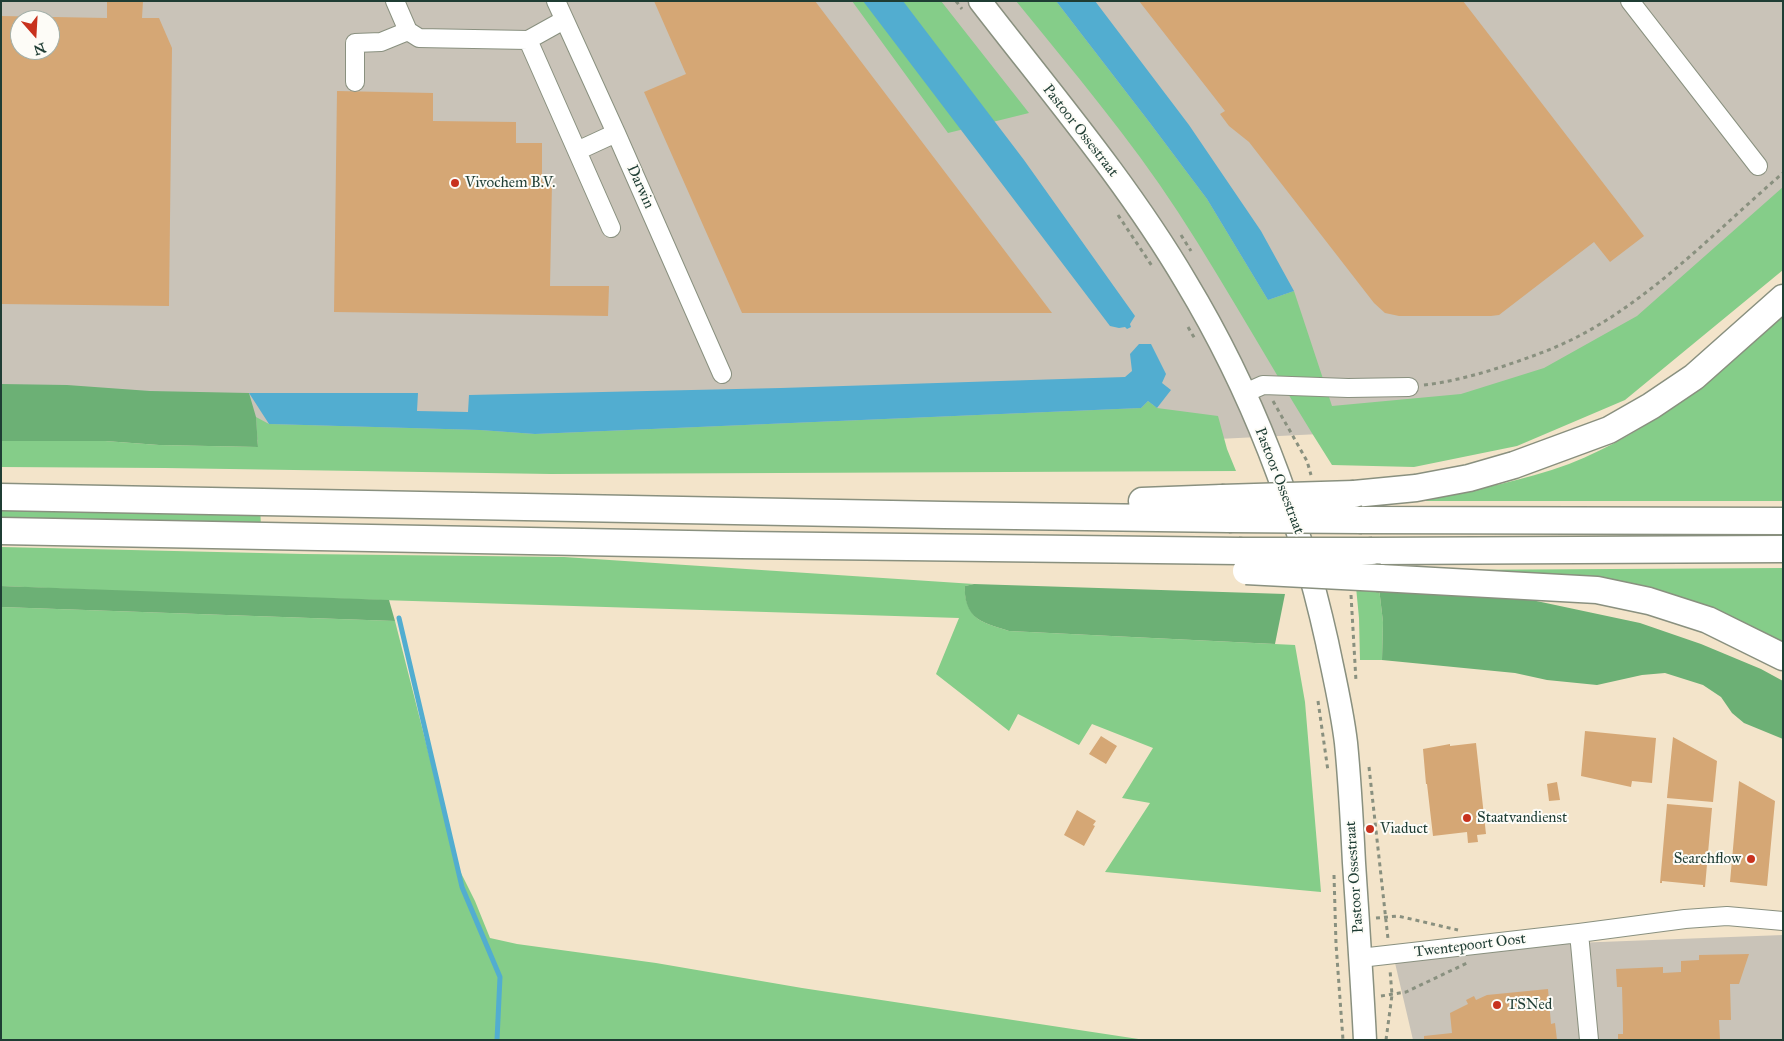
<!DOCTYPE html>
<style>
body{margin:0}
#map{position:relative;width:1784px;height:1041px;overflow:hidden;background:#f3e4ca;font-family:"IM FELL Great Primer",serif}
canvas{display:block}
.frame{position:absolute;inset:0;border:2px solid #1f3d34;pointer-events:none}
.north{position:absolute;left:10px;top:10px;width:50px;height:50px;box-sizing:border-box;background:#fdfcf7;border:1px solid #a4b0a9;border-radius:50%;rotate:161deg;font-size:14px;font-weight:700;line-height:20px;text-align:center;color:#1f3d34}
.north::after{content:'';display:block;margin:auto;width:18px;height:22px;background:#c8321e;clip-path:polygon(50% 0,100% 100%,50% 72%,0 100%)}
</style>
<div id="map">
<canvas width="1784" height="1041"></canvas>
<div class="frame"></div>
<div class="north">N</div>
</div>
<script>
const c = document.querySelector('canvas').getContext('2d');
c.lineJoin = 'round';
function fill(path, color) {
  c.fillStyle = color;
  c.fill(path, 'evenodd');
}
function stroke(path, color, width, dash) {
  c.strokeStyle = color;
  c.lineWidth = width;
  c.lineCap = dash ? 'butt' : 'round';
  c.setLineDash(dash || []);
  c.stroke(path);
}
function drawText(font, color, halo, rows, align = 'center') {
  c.font = font + ' "IM FELL Great Primer",serif';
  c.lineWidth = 4;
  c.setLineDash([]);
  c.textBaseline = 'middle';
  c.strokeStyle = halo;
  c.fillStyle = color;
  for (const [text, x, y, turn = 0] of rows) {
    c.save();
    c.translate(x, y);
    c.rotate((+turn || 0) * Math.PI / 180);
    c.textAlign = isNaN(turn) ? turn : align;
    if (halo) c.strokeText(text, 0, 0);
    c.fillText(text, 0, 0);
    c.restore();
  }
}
fill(new Path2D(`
 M1 1H1783V229L1655 331 1421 429 1218 439 1 440ZM20 20H50V50H20Z
 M1783 935V1040H1413L1392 950Z`), '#c9c3b8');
fill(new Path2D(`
 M852 1H941L1029 113 948 133Z
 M1016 1H1056L1150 123 1207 199 1268 300 1294 291 1332 406 1461 394 1544 368 1637 316 1783 187V270L1625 400 1517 446 1414 467 1332 465C1279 382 1232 295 1178 212 1130 138 1072 70 1016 1Z
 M1783 316V501H1426V498C1475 490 1523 481 1569 464 1651 432 1719 374 1783 316Z
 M1148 401 1157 408 1218 416 1227 449 1236 471 551 474 165 468 1 467V441H105L159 445 258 447 256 417 269 424 480 430 535 434 1141 408Z
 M1 499 260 503 261 528 1 522Z
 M1 547 304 554 564 557 974 584 965 586C964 597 968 612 978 619 985 624 1000 628 1009 631L1295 645 1305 702 1321 892 1105 872 1150 803 1122 798 1153 748 1092 724 1079 745 1018 714 1009 731 936 674 959 618 188 594 1 586Z
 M1783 568V647L1764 636 1440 570Z
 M1356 587 1379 588 1383 622 1382 660H1360L1359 618Z
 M1 607 395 621 457 865 475 901 490 938 517 944 656 963 802 988 1145 1040H1Z`), '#85cd89');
fill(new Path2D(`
 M1 384 67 385 150 391 249 393 256 417 258 447 159 445 105 441H1Z
 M974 584 1285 594 1275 644 1009 631C1000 628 985 624 978 619 967 612 964 597 965 586Z
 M1 586 389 600 395 621 1 607Z
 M1379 588 1527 599 1640 623 1701 644 1761 669 1783 681V739L1744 723 1732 713 1721 697 1703 685 1665 673 1642 675 1597 685 1547 680 1515 673 1382 660 1383 622Z`), '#6cb075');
fill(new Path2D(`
 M863 1H903L1024 160 1135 316 1130 324 1131 327 1127 329 1125 327 1119 328 1110 326Z
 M1056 1H1095L1189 125 1261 231 1294 291 1268 300 1207 199 1150 123Z
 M1139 344H1151L1166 374 1162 383 1171 390 1157 408 1148 401 1141 408 535 434 480 430 269 424 249 393H418L417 411 468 412 469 395 781 388 1125 377 1132 371 1130 354Z`), '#52add0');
stroke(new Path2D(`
 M399 618 462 887 500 977 497 1040`), '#52add0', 5);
fill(new Path2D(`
 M107 1H143L142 18H159L172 48 169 306 1 304V16L107 18ZM20 20H50V50H20Z
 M654 1H815L1052 313H742L644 92 686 74Z
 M1139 1H1463L1644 236 1610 262 1594 242 1499 315 1491 316H1399L1385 313 1374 303 1249 142 1229 126 1220 114 1225 111Z
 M337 91 433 93V121L516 122V143H542V182L552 183 550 286H609L608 316 334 312Z
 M1585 731 1656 738 1652 783 1632 781 1631 787 1581 776Z
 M1101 736 1117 746 1106 764 1089 754Z
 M1673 737 1717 761 1713 802 1667 798Z
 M1476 743 1486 834 1477 835 1478 842 1468 843 1467 832 1433 836 1427 784H1426L1423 749 1450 744V746Z
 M1739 781 1775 801 1767 886 1730 882Z
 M1557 782 1560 800 1549 801 1547 784Z
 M1667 804 1712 808 1705 887H1703V885L1662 881V883H1660Z
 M1077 810 1096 821 1093 825 1095 826 1084 846 1064 835Z
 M1749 954 1739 984H1730L1731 1020H1719L1720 1040H1618V1034H1623V1024L1622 987H1617L1616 969 1663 967V973L1681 972V961L1699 960V955Z
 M1548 989 1551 1024 1555 1023 1557 1040H1424V1036L1452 1033 1450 1013 1468 1004 1466 1000 1474 996 1476 1000 1487 995Z`), '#d5a775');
const minor = new Path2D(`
 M395 1 408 31 419 38 528 40 611 228
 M556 1 616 133 722 374
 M1630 1 1758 166
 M528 40 564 20
 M355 82V43L381 42 408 31
 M577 151 616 133
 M1245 393 1263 385 1348 388 1409 387
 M1579 933 1589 1040
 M1360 958 1579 933 1685 919 1727 916 1783 921`);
const major = new Path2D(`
 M980 1C1051 93 1127 182 1186 282 1253 393 1299 516 1327 642 1334 676 1342 709 1346 743 1350 783 1352 823 1354 863 1358 922 1362 981 1365 1040`);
const highway = new Path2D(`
 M1354 494 1416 488 1469 478 1514 465 1609 430 1651 406 1694 377 1783 298
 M1 497 944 515 1229 519
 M1142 501 1222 498
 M1362 520 1783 521
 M1 531 741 545 1239 551
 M1372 551 1783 549
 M1380 578 1597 590 1649 601 1708 620 1783 657`);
stroke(minor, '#89907f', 20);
stroke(major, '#89907f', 25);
stroke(highway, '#89907f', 29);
stroke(new Path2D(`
 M956 1 962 9
 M1118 215 1152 266
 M1181 235 1191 251
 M1188 327 1195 339
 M1424 385C1450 382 1476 375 1501 367 1528 358 1554 349 1579 336 1655 296 1718 229 1783 173
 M1273 401 1307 461 1311 475
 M1351 595 1356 681
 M1318 701 1328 771
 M1369 767 1388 939
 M1334 875 1336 944 1343 1040
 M1376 918 1398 916 1458 930
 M1381 996 1406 992 1467 963
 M1386 1040 1392 995 1390 970`), '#89907f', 3, [4, 4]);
stroke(minor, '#fff', 18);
stroke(major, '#fff', 22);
stroke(highway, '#fff', 26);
const highwayBridge = new Path2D(`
 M1222 498 1354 494
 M1229 519 1362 520
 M1239 551H1372
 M1246 571 1380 578`);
stroke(highwayBridge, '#89907f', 29, []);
stroke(highwayBridge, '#fff', 26);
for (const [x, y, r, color] of [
 [455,183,5,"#c8321e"],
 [1467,818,5,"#c8321e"],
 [1370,829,5,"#c8321e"],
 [1751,859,5,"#c8321e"],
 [1497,1005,5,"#c8321e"]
]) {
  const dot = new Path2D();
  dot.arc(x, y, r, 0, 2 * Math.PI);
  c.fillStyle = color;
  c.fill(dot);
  stroke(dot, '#fdfcf7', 2);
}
drawText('15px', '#1f3d34', '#fdfcf7', [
 ["Pastoor Ossestraat",1080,131,52],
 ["Darwin",640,187,66],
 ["Pastoor Ossestraat",1279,481,69],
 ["Pastoor Ossestraat",1355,877,-94],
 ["Twentepoort Oost",1470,946,-7]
]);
drawText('15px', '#1f3d34', '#fdfcf7', [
 ["Vivochem B.V.",465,183],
 ["Staatvandienst",1477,818],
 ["Viaduct",1380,829],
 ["Searchflow",1741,859,"right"],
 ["TSNed",1507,1005]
], 'left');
</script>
